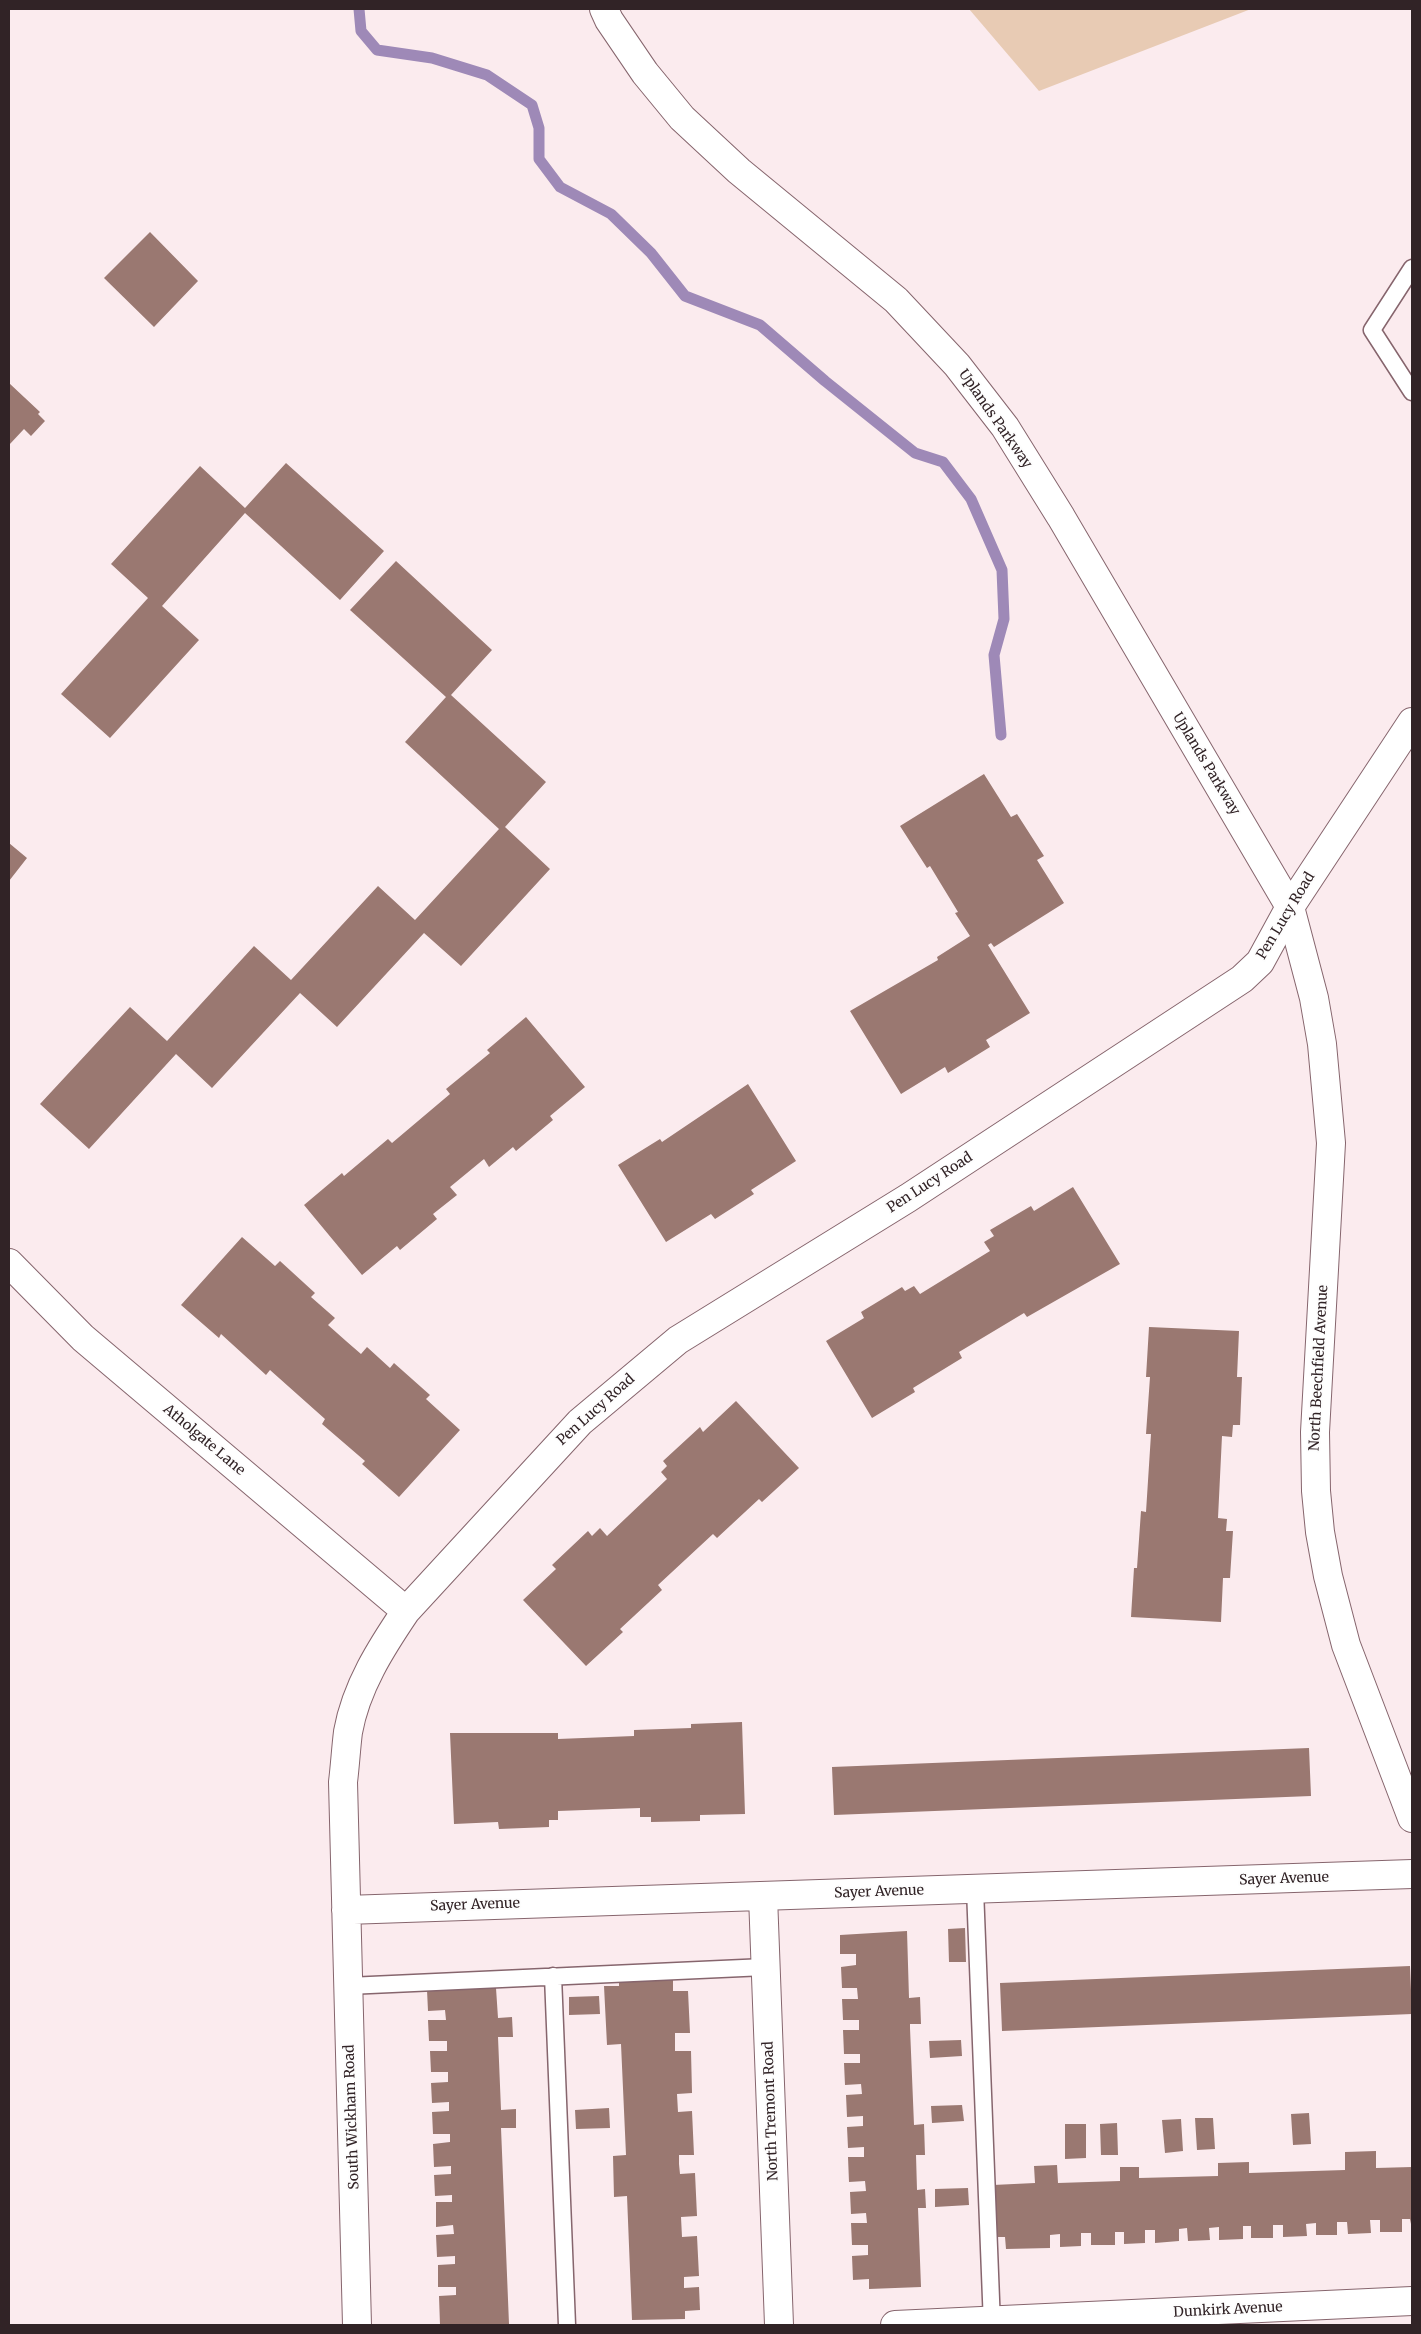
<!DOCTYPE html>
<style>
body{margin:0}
#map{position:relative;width:1421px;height:2334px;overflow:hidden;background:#fbebee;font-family:Merriweather,serif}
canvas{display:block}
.frame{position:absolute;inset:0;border:10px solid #312326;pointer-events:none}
</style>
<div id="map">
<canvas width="1421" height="2334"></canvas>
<div class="frame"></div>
</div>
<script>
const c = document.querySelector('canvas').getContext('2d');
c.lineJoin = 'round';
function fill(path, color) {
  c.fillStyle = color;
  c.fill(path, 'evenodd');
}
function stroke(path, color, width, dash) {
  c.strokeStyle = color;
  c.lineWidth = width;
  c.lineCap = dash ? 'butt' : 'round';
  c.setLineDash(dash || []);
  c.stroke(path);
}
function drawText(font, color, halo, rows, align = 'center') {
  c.font = font + ' Merriweather,serif';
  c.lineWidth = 4;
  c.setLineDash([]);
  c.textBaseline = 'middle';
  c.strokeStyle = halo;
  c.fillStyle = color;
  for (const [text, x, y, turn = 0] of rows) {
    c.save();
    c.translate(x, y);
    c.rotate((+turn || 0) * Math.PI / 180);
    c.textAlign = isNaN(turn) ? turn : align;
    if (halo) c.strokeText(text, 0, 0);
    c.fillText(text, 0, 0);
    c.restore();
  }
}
fill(new Path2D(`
 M969 9H1251L1039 91Z`), '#e8cbb4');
stroke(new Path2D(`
 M359 9 361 31 377 50 432 58 487 75 532 105 539 128V159L560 187 611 214 651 253 685 296 760 325 825 381 915 453 943 462 971 499 1002 570 1004 619 994 655 1001 735`), '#9e89b7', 11);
fill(new Path2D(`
 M150 232 198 281 154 327 104 278Z
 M9 383 40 412 38 414 45 421 31 436 24 429 9 445Z
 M286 463 384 551 340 600 245 513 162 606 199 640 110 738 61 694 148 598 111 564 200 466 245 508Z
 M396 561 492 650 451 695 546 782 505 827 550 869 461 966 424 933 337 1027 300 993 212 1088 176 1054 89 1149 40 1104 130 1007 167 1041 254 946 291 980 378 886 415 920 499 829 405 742 446 697 350 610Z
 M984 774 1011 817 1017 814 1044 856 1037 860 1064 903 994 947 991 943 988 945 1030 1013 986 1040 990 1047 948 1073 945 1067 901 1094 850 1011 938 960 937 957 970 936 955 913 958 912 930 866 927 868 900 826Z
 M9 843 27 858 9 881Z
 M526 1017 585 1087 550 1116 553 1120 516 1151 513 1147 489 1167 484 1159 450 1187 457 1195 433 1214 437 1219 400 1250 397 1246 362 1275 304 1205 342 1173 344 1176 388 1139 392 1143 450 1094 446 1089 490 1053 487 1050Z
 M748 1084 796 1161 751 1190 754 1194 715 1219 711 1214 666 1242 618 1165 660 1139 662 1142Z
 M1073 1187 1120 1264 1027 1317 1024 1313 959 1352 962 1358 913 1388 915 1392 872 1418 826 1341 864 1318 861 1312 902 1287 905 1291 914 1286 920 1294 990 1251 984 1242 994 1236 990 1230 1031 1206 1034 1211Z
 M242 1237 275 1266 280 1261 315 1293 311 1297 335 1318 328 1325 346 1341 361 1354 367 1347 390 1368 394 1363 430 1395 426 1399 460 1430 399 1497 362 1464 365 1461 322 1424 325 1419 270 1370 266 1375 221 1334 219 1338 181 1305Z
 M1149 1327 1239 1331 1237 1377H1242L1240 1425H1233L1232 1437 1222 1436 1218 1518 1227 1519 1226 1531H1233L1230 1578H1223L1221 1622 1131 1617 1134 1568H1137L1141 1511 1146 1512 1151 1434H1146L1150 1377H1146Z
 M736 1401 799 1468 762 1502 759 1499 717 1538 713 1534 658 1585 662 1590 620 1629 623 1632 586 1666 523 1600 556 1569 552 1565 588 1531 592 1536 600 1528 607 1536 667 1479 661 1472 667 1466 663 1461 700 1427 703 1432Z
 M742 1722 745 1814 700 1815V1821L651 1822V1817H640V1808L558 1811V1820H549V1827L499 1829 498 1822 454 1824 450 1733H558V1739L634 1736V1730L691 1728V1724Z
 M1309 1748 1311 1796 834 1815 832 1767Z
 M965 1928 966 1962H949L948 1929Z
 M907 1931 909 1998 920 1997 921 2024H910V2028L914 2125 924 2124 925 2155H916L917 2190 925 2189 926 2208H918L921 2287 869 2289V2279L853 2280 852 2256 868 2255V2245H852L851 2223H867L866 2213 851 2214 850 2192 866 2191 865 2181 849 2182 848 2157H864V2147L848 2148 847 2127 863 2126V2116L847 2117 846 2095 862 2094 861 2084 845 2085 844 2063H860V2054H844L843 2030H859V2020H843L842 1999H858L857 1988H842L841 1967 856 1965V1954H840V1935Z
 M1410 1966 1412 2014 1002 2031 1000 1983Z
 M673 1980V1991H688L690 2033H675V2051H691L692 2093 677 2094 678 2112 692 2111 694 2155H679V2164L680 2174 695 2173 697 2216 681 2217 682 2237 697 2236 699 2276 684 2277V2288L699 2287 700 2310 685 2311V2319L632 2320 627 2196 614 2197 613 2156 626 2155 621 2044 607 2045 604 1986H619V1982Z
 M496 1988 498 2018 512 2017 513 2037H498L501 2110 516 2109V2128H501L509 2324 440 2325 439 2296 456 2295V2287H438V2265L455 2264V2256L437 2257 436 2235 454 2234 453 2225 436 2227V2202H452V2195L435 2196 434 2175 451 2174V2166L434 2167 433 2144 450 2142V2134H433L432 2112 449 2111V2102L432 2103 431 2083 448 2082V2072H431L430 2051H447V2041H429L428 2020H446L445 2010 428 2011 427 1990Z
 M599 1996 600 2014 569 2015V1997Z
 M961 2040 962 2056 930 2058 929 2041Z
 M962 2105 964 2121 932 2123 931 2106Z
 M609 2108 610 2128 576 2129 575 2110Z
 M1309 2113 1311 2144 1293 2145 1291 2114Z
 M1195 2118H1213L1215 2149 1197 2150Z
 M1181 2119 1183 2151 1165 2153 1162 2120Z
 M1117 2123 1118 2155H1101L1100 2124Z
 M1065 2124H1086V2158L1065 2159Z
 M1376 2151V2168L1412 2167V2229L1410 2219H1402V2232H1380V2220H1370L1371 2233 1348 2234 1347 2222H1337V2235H1316V2223L1306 2224 1307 2236 1283 2237V2225H1273V2238H1251V2226H1243V2239L1219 2240V2227L1209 2228 1210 2240 1188 2241 1187 2228 1179 2229V2241L1155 2243V2230H1145V2243L1124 2244V2232H1115V2245H1091V2233H1081V2246L1060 2247V2234L1050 2235V2248L1006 2249 1005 2237H995L993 2185 1035 2183 1034 2166 1057 2165 1058 2183 1120 2181V2167H1139V2178L1218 2176V2163L1249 2162V2173L1345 2170V2152Z
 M968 2188 969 2205 935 2207V2189Z`), '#9a7871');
const service = new Path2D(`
 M1412 268 1372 330 1412 392
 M975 1889 992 2325
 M553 1976 567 2325
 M348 1986 765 1967`);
const minor = new Path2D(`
 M9 1263 83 1338 406 1611
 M763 1896 779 2325
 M346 1910 1412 1874
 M357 2325 343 1782C345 1766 346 1748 348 1732 356 1687 381 1648 406 1611L580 1422 678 1340 908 1198 1242 979 1260 962 1290 907 1412 722
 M895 2325 1412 2301`);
const tertiary = new Path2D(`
 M604 9 609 20 645 73 682 118 739 171 896 300 957 365 1005 427 1061 517 1290 907 1314 998 1322 1044 1331 1143 1315 1432 1316 1491 1320 1532 1328 1576 1346 1645 1412 1818`);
stroke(service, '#86656d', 19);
stroke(minor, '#86656d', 30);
stroke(tertiary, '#86656d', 30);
stroke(service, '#fff', 16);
stroke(minor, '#fff', 28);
stroke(tertiary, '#fff', 28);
drawText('14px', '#312326', '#fdfdfd', [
 ["Uplands Parkway",995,419,55],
 ["Uplands Parkway",1206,764,59],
 ["Pen Lucy Road",1286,916,-59],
 ["Pen Lucy Road",930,1183,-33],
 ["North Beechfield Avenue",1319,1368,-87],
 ["Pen Lucy Road",596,1410,-42],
 ["Atholgate Lane",204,1440,40],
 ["Sayer Avenue",1284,1879,-2],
 ["Sayer Avenue",879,1892,-2],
 ["Sayer Avenue",475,1905,-2],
 ["North Tremont Road",771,2111,-92],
 ["South Wickham Road",352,2117,-92],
 ["Dunkirk Avenue",1228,2310,-3]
]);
</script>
